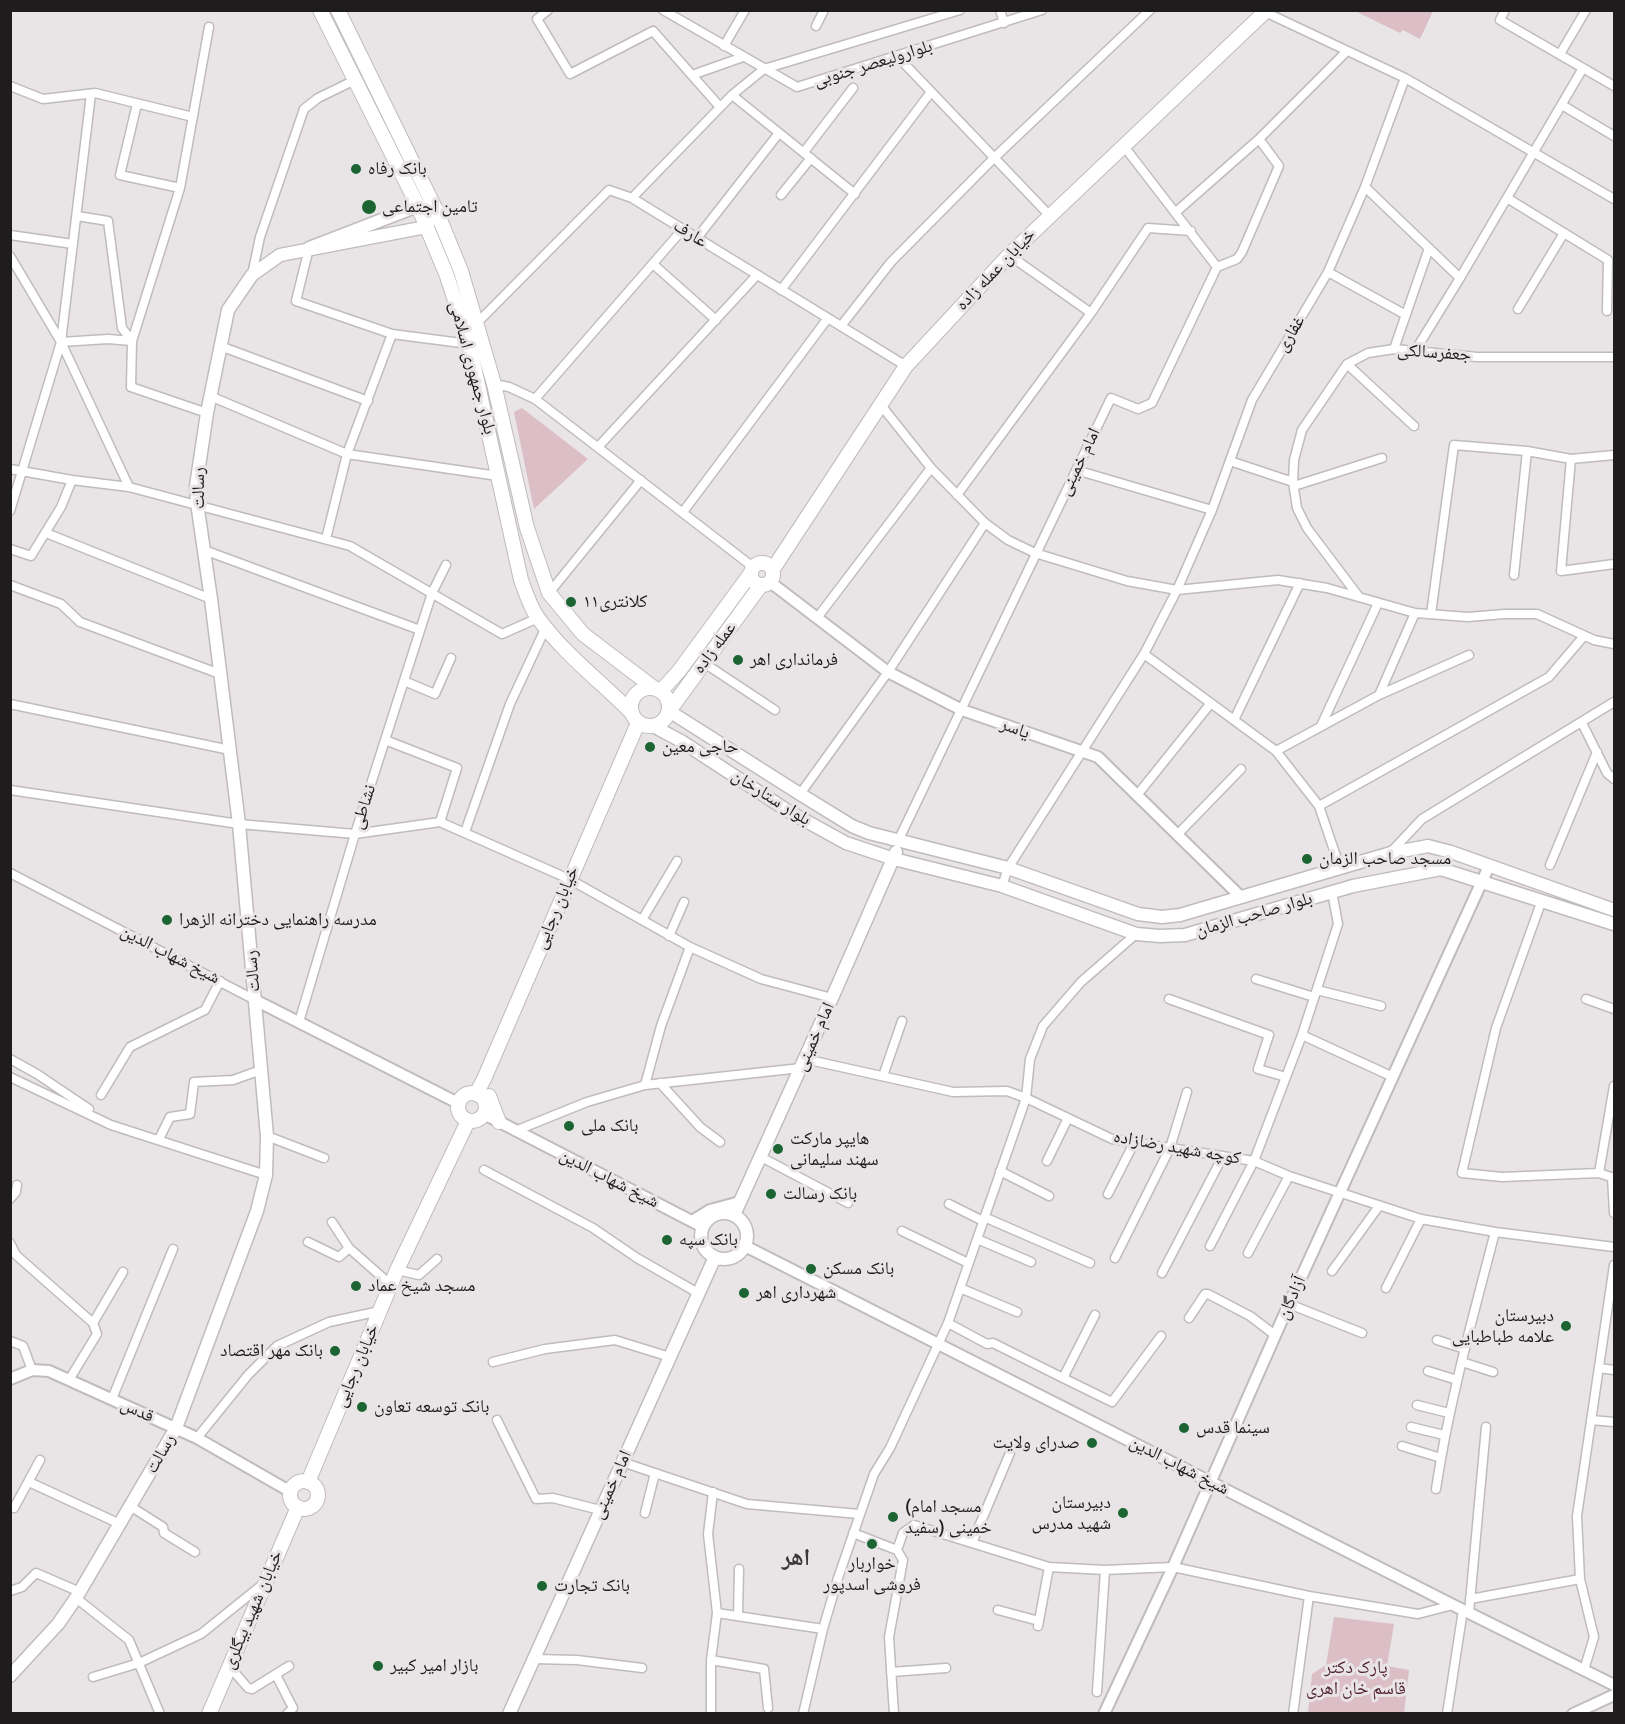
<!DOCTYPE html>
<meta charset="utf-8">
<style>
body{margin:0}
#map{position:relative;width:1625px;height:1724px;overflow:hidden;background:#e9e4e5;font-family:Signika,sans-serif}
canvas{display:block}
.frame{position:absolute;inset:0;border:12px solid #1e1c1d;pointer-events:none}
</style>
<div id="map">
<canvas width="1625" height="1724"></canvas>
<div class="frame"></div>
</div>
<script>
const c = document.querySelector('canvas').getContext('2d');
c.lineJoin = 'round';
function fill(path, color) {
  c.fillStyle = color;
  c.fill(path, 'evenodd');
}
function stroke(path, color, width, dash) {
  c.strokeStyle = color;
  c.lineWidth = width;
  c.lineCap = dash ? 'butt' : 'round';
  c.setLineDash(dash || []);
  c.stroke(path);
}
function drawText(font, color, halo, rows, align = 'center') {
  c.font = font + ' Signika,"Noto Naskh Arabic",sans-serif';
  c.lineWidth = 6;
  c.setLineDash([]);
  c.textBaseline = 'middle';
  c.strokeStyle = halo;
  c.fillStyle = color;
  for (const [text, x, y, turn = 0] of rows) {
    c.save();
    c.translate(x, y);
    c.rotate((+turn || 0) * Math.PI / 180);
    c.textAlign = isNaN(turn) ? turn : align;
    if (halo) c.strokeText(text, 0, 0);
    c.fillText(text, 0, 0);
    c.restore();
  }
}
fill(new Path2D(`
 M1355 11H1433L1420 39 1403 30 1400 33Z
 M522 408 588 459 534 509 514 412Z
 M1334 1617 1394 1624 1387 1666 1409 1670 1404 1713H1308L1312 1674 1326 1665Z`), '#dcbec6');
const minor = new Path2D(`
 M548 10 537 19 570 74 653 31 720 107
 M663 10 797 87 1042 10
 M1000 10 1004 23
 M1505 10 1500 20 1614 86
 M1265 12 1405 78 1614 199
 M816 26 824 10
 M724 46 745 10
 M1560 54 1586 10
 M897 56 1050 216
 M692 75 743 57
 M10 86 43 99 95 93 193 117
 M732 95 855 194
 M137 104 120 175 180 188
 M1562 105 1614 136
 M804 152 853 88
 M1365 187 1460 278
 M781 195 811 158
 M632 198 732 95 764 69 960 10
 M1507 198 1608 260 1607 311
 M1176 212 1259 139 1347 51
 M77 216 108 221 122 328 132 341
 M10 235 73 244
 M697 238 779 133
 M309 248 296 301 392 334 347 454 326 539
 M1009 255 1091 313
 M10 256 61 342 129 487
 M653 264 716 320
 M1217 267 1237 259 1242 252 1279 166 1259 139
 M1328 272 1406 315
 M252 275 260 237 304 109 318 98 355 80
 M781 290 931 92
 M1518 309 1564 233
 M477 323 609 190 632 198 906 366
 M841 326 891 262 994 158 1150 10
 M392 334 469 344
 M61 342 108 339 132 341
 M220 346 368 401
 M1394 349 1429 248
 M1415 351 1460 278 1583 68
 M1347 364 1414 426
 M494 384 509 387 535 399 753 567
 M210 396 347 454 498 476
 M535 399 683 229
 M880 404 931 468 985 523 1008 540 1035 553 1127 581 1177 590 1278 580 1327 588 1415 613 1468 617 1504 614H1537L1594 640 1614 644
 M207 413 131 387 132 341 180 188 209 27
 M598 447 757 275
 M1571 459 1561 571 1614 564
 M1230 461 1293 482
 M10 469 72 480 129 487 350 546 502 634 538 618
 M1076 470 1212 510
 M1294 486 1382 458
 M957 495 1091 313 1148 228 1191 231
 M10 511 61 342 91 94
 M683 512 828 318
 M46 533 211 599
 M10 549 31 556 61 507 72 480
 M204 550 420 630
 M1514 575 1527 451
 M10 585 61 604 80 622 220 674
 M549 593 641 480
 M1359 597 1307 528 1297 508 1293 482 1294 460 1302 430 1347 364 1368 353 1394 349 1477 357H1614
 M1431 614 1454 445 1527 451 1571 459 1614 455
 M817 618 931 468
 M1144 654 1276 751 1319 806 1340 868
 M704 663 775 710
 M404 681 435 694 451 658
 M1379 695 1415 613
 M10 704 230 750
 M1234 720 1300 583
 M1582 723 1607 773 1614 779
 M1321 726 1378 603
 M385 740 457 768 440 822
 M1276 751 1379 695 1469 655
 M10 790 239 824 355 834 440 822 569 879 690 947 761 979 832 998
 M800 794 888 672 985 523
 M1138 794 1211 703
 M1319 806 1549 677 1584 636
 M465 832 510 704 546 627
 M1178 834 1241 769
 M898 841 1111 398 1138 409 1152 403 1217 267 1123 145
 M1391 852 1422 819 1614 702
 M1550 865 1597 752
 M10 873 255 1000
 M1002 886 1008 868 1144 654 1177 590 1212 510 1252 400 1328 272 1365 187 1405 78
 M1542 900 1496 1028 1462 1173 1502 1177 1599 1173 1614 1178
 M642 920 677 861
 M669 936 684 902
 M1256 979 1314 997
 M1317 990 1381 1006
 M1169 999 1269 1035 1258 1069 1286 1077
 M1586 999 1614 1009
 M299 1022 355 834 432 593 446 565
 M1302 1035 1393 1077
 M10 1059 37 1074 89 1109
 M805 1059 953 1092 1007 1091 1026 1098 1112 1139 1254 1161 1289 1176 1421 1219 1495 1232 1614 1247
 M883 1076 902 1021
 M10 1077 111 1125 266 1175
 M660 1083 700 1127 720 1142
 M645 1085 661 1026 690 947
 M101 1095 130 1047 205 1010 220 981
 M515 1131 587 1102 645 1085 801 1068
 M267 1136 324 1158
 M159 1139 170 1117 190 1114 194 1082 233 1080 261 1070
 M761 1157 848 1203
 M1047 1161 1068 1118
 M484 1170 593 1228 637 1258 698 1293
 M1000 1171 1049 1196
 M1599 1173 1614 1086
 M1612 1177 1614 1213
 M1108 1194 1134 1143
 M10 1199 16 1192 17 1185
 M949 1204 983 1221
 M984 1217 1090 1263
 M332 1222 349 1248 391 1285
 M902 1231 968 1263
 M977 1239 1031 1262
 M308 1242 339 1257 349 1248
 M10 1243 16 1255 93 1323 97 1334 69 1380
 M1210 1246 1254 1161 1302 1035 1338 924 1332 892
 M1248 1253 1289 1176
 M1115 1258 1170 1148 1187 1092
 M397 1270 419 1275 437 1259
 M1332 1271 1379 1206
 M1162 1273 1223 1156
 M960 1288 1017 1312
 M1386 1288 1421 1219
 M1289 1304 1362 1333
 M1189 1318 1205 1294H1208L1250 1316 1275 1335
 M93 1323 123 1272
 M948 1323 987 1344 993 1343 1063 1378 1095 1315
 M1437 1340 1465 1349
 M10 1341 23 1346 32 1370
 M493 1362 545 1349 615 1340 670 1357
 M1462 1362 1493 1372
 M1599 1368 1614 1370
 M1428 1371 1457 1380
 M1063 1378 1112 1402 1161 1336
 M112 1399 173 1249
 M1417 1405 1449 1413
 M497 1420 536 1499 553 1498 600 1510
 M1591 1420 1614 1422
 M1411 1427 1444 1435
 M197 1438 248 1375 277 1346 329 1322 380 1311
 M1402 1446 1441 1458
 M622 1462 747 1504 859 1514
 M29 1482 120 1524
 M1436 1489C1449 1402 1473 1317 1495 1232
 M130 1506 163 1527 164 1533 195 1552
 M14 1508 40 1460
 M645 1513 655 1473
 M853 1533 897 1550 903 1533 914 1525 1049 1567 1105 1570 1173 1567 1309 1596 1418 1614 1453 1605
 M972 1543 1010 1453
 M10 1591 22 1587 36 1573 80 1592
 M76 1598 129 1640 160 1714
 M1470 1599 1580 1579
 M998 1610 1039 1621
 M717 1613 823 1629
 M1469 1613 1486 1427
 M738 1616 739 1569
 M1038 1626 1049 1567
 M533 1659 577 1660 642 1668
 M711 1660 764 1669 768 1708
 M229 1666 248 1688 252 1689 289 1666
 M1584 1670 1594 1637 1580 1579 1577 1516 1614 1265
 M891 1672 946 1668
 M276 1675 293 1708 287 1714
 M93 1677 139 1663 201 1634 263 1584
 M1097 1692 1105 1570
 M711 1714V1660L717 1613 708 1534 713 1492
 M803 1714 823 1629 838 1578 874 1474 890 1448 948 1323 1026 1098 1030 1059 1043 1026 1081 982 1136 934
 M894 1714 889 1637 903 1560 897 1550
 M1293 1714 1309 1596
 M1447 1714 1463 1610`);
const tertiary = new Path2D(`
 M770 582 888 672 962 710 1098 757 1241 897
 M255 1000 458 1103
 M484 1114 703 1227
 M692 1221 710 1210 740 1202
 M745 1246 1453 1605 1614 1685
 M10 1379 32 1370 49 1371 197 1438 291 1492
 M1104 1714 1173 1567 1289 1304 1489 866
 M1573 1714 1614 1695`);
const secondary = new Path2D(`
 M669 711 800 794 852 826 869 833 1008 868 1138 914 1162 917 1180 915 1391 853 1428 846 1451 852 1614 910
 M653 726 681 741 788 811 846 843 894 859 1002 886 1136 934 1160 936 1185 935 1353 886 1441 869 1614 924
 M701 1236a23 23 0 1 1 46 0a23 23 0 1 1-46 0Z
 M734 1215 832 998 896 852
 M10 1676 58 1624 76 1598 176 1428 257 1211 266 1175 267 1136 239 824 211 599 197 503 196 486 207 413 228 310 252 275 280 255 426 227 436 210 418 206 309 248
 M509 1714 715 1257`);
const primary = new Path2D(`
 M320 10 418 206 447 276 469 344 521 580C526 593 530 607 538 618 564 654 599 680 630 711
 M338 10 436 210 461 271 494 384 527 528 549 593 583 634 654 688
 M751 574a11 11 0 1 1 22 0a11 11 0 1 1-22 0Z
 M773 569 906 366 1009 255 1267 10
 M631 707a19 19 0 1 1 38 0a19 19 0 1 1-38 0Z
 M661 691 679 671 751 573
 M669 711 761 585
 M458 1107a14 14 0 1 1 28 0a14 14 0 1 1-28 0Z
 M476 1094 484 1079 638 723
 M489 1096 499 1122
 M290 1495a14 14 0 1 1 28 0a14 14 0 1 1-28 0Z
 M308 1482 397 1270 468 1121
 M209 1714 298 1507`);
stroke(minor, '#c0bbbc', 11);
stroke(tertiary, '#c0bbbc', 14);
stroke(secondary, '#c0bbbc', 15);
stroke(primary, '#c0bbbc', 16);
stroke(minor, '#fff', 8);
stroke(tertiary, '#fff', 10);
stroke(secondary, '#fff', 12);
stroke(primary, '#fff', 14);
for (const [x, y, r, color] of [
 [356,169,6,"#1c6533"],
 [369,207,8,"#1c6533"],
 [571,602,6,"#1c6533"],
 [738,660,6,"#1c6533"],
 [650,747,6,"#1c6533"],
 [1307,859,6,"#1c6533"],
 [167,920,6,"#1c6533"],
 [569,1126,6,"#1c6533"],
 [778,1149,6,"#1c6533"],
 [771,1194,6,"#1c6533"],
 [667,1240,6,"#1c6533"],
 [811,1269,6,"#1c6533"],
 [356,1286,6,"#1c6533"],
 [744,1293,6,"#1c6533"],
 [1566,1326,6,"#1c6533"],
 [335,1351,6,"#1c6533"],
 [362,1407,6,"#1c6533"],
 [1184,1428,6,"#1c6533"],
 [1092,1443,6,"#1c6533"],
 [1123,1513,6,"#1c6533"],
 [893,1517,6,"#1c6533"],
 [872,1544,6,"#1c6533"],
 [542,1586,6,"#1c6533"],
 [378,1666,6,"#1c6533"]
]) {
  const dot = new Path2D();
  dot.arc(x, y, r, 0, 2 * Math.PI);
  c.fillStyle = color;
  c.fill(dot);
  stroke(dot, '#e9e4e5', 2);
}
drawText('18px', '#1e1c1d', '#e9e4e5', [
 ["بلوارولیعصر جنوبی",873,64,-17],
 ["عارف",690,234,32],
 ["خیابان عمله زاده",996,270,-46],
 ["غفاری",1291,334,-59],
 ["جعفرسالکی",1434,353,4],
 ["بلوار جمهوری اسلامی",472,368,75],
 ["امام خمینی",1080,462,-64],
 ["رسالت",199,488,-90],
 ["عمله زاده",715,648,-53],
 ["یاسر",1015,729,20],
 ["بلوار ستارخان",771,798,32],
 ["نشاطی",364,807,-72],
 ["خیابان رجایی",557,908,-67],
 ["بلوار صاحب الزمان",1254,915,-16],
 ["شیخ شهاب الدین",170,955,27],
 ["رسالت",253,971,-95],
 ["امام خمینی",815,1037,-66],
 ["کوچه شهید رضازاده",1177,1148,10],
 ["شیخ شهاب الدین",609,1179,27],
 ["آزادگان",1292,1298,-66],
 ["خیابان رجایی",357,1366,-67],
 ["قدس",137,1411,24],
 ["رسالت",161,1454,-60],
 ["شیخ شهاب الدین",1179,1466,27],
 ["امام خمینی",612,1485,-66],
 ["خیابان شهید بیگلری",253,1610,-67]
]);
drawText('18px', '#1e1c1d', '#e9e4e5', [
 ["بانک رفاه",368,169],
 ["تامین اجتماعی",382,207],
 ["کلانتری۱۱",583,602],
 ["فرمانداری اهر",750,660],
 ["حاجی معین",662,747],
 ["مسجد صاحب الزمان",1319,859],
 ["مدرسه راهنمایی دخترانه الزهرا",179,920],
 ["بانک ملی",581,1126],
 ["هایپر مارکت",790,1139],
 ["سهند سلیمانی",790,1160],
 ["بانک رسالت",783,1194],
 ["بانک سپه",679,1240],
 ["بانک مسکن",823,1269],
 ["مسجد شیخ عماد",368,1286],
 ["شهرداری اهر",756,1293],
 ["دبیرستان",1554,1316,"right"],
 ["علامه طباطبایی",1554,1337,"right"],
 ["بانک مهر اقتصاد",323,1351,"right"],
 ["بانک توسعه تعاون",374,1407],
 ["سینما قدس",1196,1428],
 ["صدرای ولایت",1080,1443,"right"],
 ["دبیرستان",1111,1503,"right"],
 ["شهید مدرس",1111,1524,"right"],
 ["(مسجد امام",905,1507],
 ["خمینی (سفید",905,1528],
 ["خواربار",872,1564,"center"],
 ["فروشی اسدپور",872,1585,"center"],
 ["بانک تجارت",554,1586],
 ["بازار امیر کبیر",390,1666]
], 'left');
drawText('18px', '#522333', '#e9e4e5', [
 ["پارک دکتر",1356,1668],
 ["قاسم خان اهری",1356,1689]
]);
drawText('bold 24px', '#3c3839', '#e9e4e5', [
 ["اهر",796,1559]
]);
</script>
